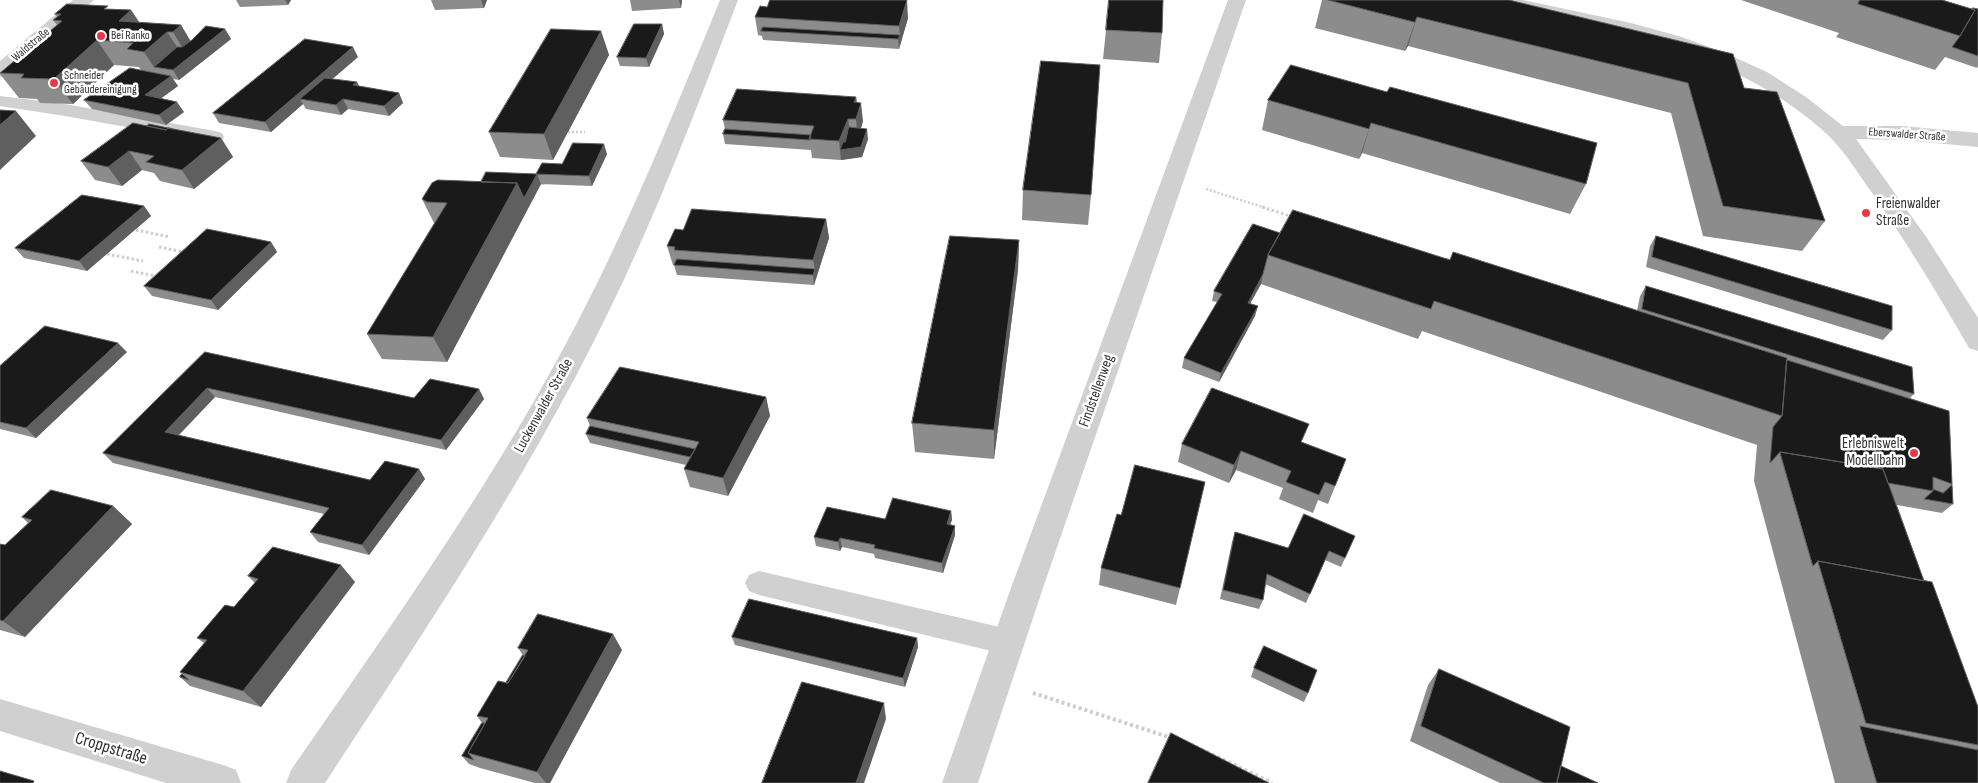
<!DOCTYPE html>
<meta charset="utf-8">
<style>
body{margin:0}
canvas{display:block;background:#fff}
</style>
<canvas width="1978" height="783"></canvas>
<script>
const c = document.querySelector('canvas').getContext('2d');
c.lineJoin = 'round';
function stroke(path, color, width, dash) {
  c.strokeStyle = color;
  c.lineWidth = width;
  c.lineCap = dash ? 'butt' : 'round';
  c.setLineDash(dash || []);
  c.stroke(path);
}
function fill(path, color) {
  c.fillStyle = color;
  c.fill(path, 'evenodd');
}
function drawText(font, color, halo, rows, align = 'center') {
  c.font = font + ' "Sofia Sans Condensed",sans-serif';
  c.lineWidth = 5;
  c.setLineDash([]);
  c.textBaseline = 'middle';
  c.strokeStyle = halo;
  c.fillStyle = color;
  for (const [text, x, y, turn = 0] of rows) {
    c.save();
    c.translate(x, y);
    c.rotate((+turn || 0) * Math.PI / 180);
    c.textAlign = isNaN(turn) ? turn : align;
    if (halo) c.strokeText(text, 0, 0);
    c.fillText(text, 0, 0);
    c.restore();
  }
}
stroke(new Path2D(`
 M568 132H585
 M1206 189 1266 208`), '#cdcdcd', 2.5, [2, 2]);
stroke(new Path2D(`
 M1262 207 1293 217
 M136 230 170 237
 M159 247 183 252
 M107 254 143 261
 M131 271 156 276`), '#cdcdcd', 3, [2.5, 2.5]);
stroke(new Path2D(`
 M1033 693 1172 738
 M1190 744 1272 783`), '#cdcdcd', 4, [3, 3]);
fill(new Path2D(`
 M0 96 65 104 215 131 222 133 224 137 222 141 215 143 65 116 0 106Z
 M759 571 1008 629 1018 633 1022 642 1018 651 1008 655 759 595 749 591 745 583 749 575Z`), '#d0d0d0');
fill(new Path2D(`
 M73 0H94L7 75 0 77V61Z
 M720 0H738C697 107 657 214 606 317 526 480 424 632 325 783H286L291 770C393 623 498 476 580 317 633 215 676 107 720 0Z
 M1228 0H1246L1044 585 978 783H942L1012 585Z
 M1485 0H1523L1631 23 1682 37 1725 53 1767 72 1806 97 1843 126H1902L1978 133V147L1902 140 1856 139 1927 238 1978 318V351L1969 348C1938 294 1906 241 1870 190 1857 172 1845 152 1829 136 1784 94 1727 65 1668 46 1609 26 1547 19 1487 4Z
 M0 699 223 765 236 770 241 783H166L0 731Z`), '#d0d0d0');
fill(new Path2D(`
 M236 0H291L288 5 240 7Z
 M431 0H487L484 8 435 10Z
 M630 0H682L681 8 632 11Z
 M1322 0H1509L1744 88 1825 221 1802 251 1703 236 1671 113 1408 46 1405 51 1315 28Z
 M1741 0H1942L1972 9H1978V66L1977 68 1945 57 1935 70 1836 37 1839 33Z
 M110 9 131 10 139 22 181 25 190 41 225 29 231 39 179 80 173 79 178 86 161 98 184 112 166 125 92 109 84 100 141 70 139 67 114 65 73 104 40 103 37 99 19 98 0 74 57 25 53 20 57 17 55 14Z
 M755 17 908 18 899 49 763 40 762 36 758 35Z
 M662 24 664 34 649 67 620 66 617 57Z
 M1106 30 1162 33 1159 63 1103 59Z
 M601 31 609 55 553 160 500 157 489 132Z
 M358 57 332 79 359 86 399 93 403 103 389 116 348 109 341 115 306 109 303 104 271 132 219 123 213 113Z
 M1291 65 1586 184 1570 214 1362 153 1359 159 1262 130 1268 100Z
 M856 97 857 103 863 121 861 128 868 139 862 157 841 160 812 158 811 150 725 144 723 134 725 129 723 120Z
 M147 126 174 129 221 138 233 157 194 189 160 181 154 173 142 170 122 186 95 180 81 161Z
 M607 154 592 186 540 184H541L447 362 382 359 367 334 434 223 422 199 481 182 537 174H536L562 164Z
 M1023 190 1091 195 1088 225 1022 220Z
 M144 206 151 216 87 271 24 258 15 248Z
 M826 219 829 238 814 285 677 275 674 265H673L667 246 683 230Z
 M1280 233 1450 259 1637 311 1640 296 1646 286 1914 394 1910 398 1949 411 1953 504 1942 513 1897 505 1924 581 1978 707V783H1835L1754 481 1757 445 1422 331 1418 339 1261 284 1250 303 1255 316 1219 382 1182 368 1184 358 1217 302 1212 301 1214 291Z
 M1656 236 1892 330 1883 340 1646 267 1650 246Z
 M1019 240 1018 270 994 459 915 452 912 423Z
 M271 242 277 252 218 310 152 296 144 286Z
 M127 352 36 438 0 429V366Z
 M205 352 414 398 479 389 484 399 446 450 215 397 179 435 370 480 419 469 425 479 369 555 318 542 310 532 324 514 113 463 103 453Z
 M766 397 770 416 728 496 690 487 684 469 686 465 590 443 586 434 590 426 587 418Z
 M1302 442 1346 459 1328 504 1318 500 1313 513 1279 499 1283 488 1236 470 1229 483 1178 462 1182 444Z
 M113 506 132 524 25 637 0 630V544L5 545 28 523 22 517Z
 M951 511 952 520 950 524 955 526V535L943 573 875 558 874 554 842 547 840 551 816 546 814 537 885 519Z
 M1235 532 1288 548 1355 536 1341 567 1325 560 1306 603 1265 584 1263 600 1259 609 1220 599 1232 542Z
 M1101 568 1180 588 1176 605 1099 585Z
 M248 576 355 582 261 707 190 686 180 677 182 674 180 672 204 643 197 638 234 607 255 583Z
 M732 637 917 638 918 647 905 687 735 645Z
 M518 648 622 650 550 783H535L480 768 469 764 462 756 482 723 477 716 506 683 523 655Z
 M1254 668 1308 693 1304 702 1251 677Z
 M1439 669 1561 766 1598 783H1500L1410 741 1428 685Z`), '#8c8c8c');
fill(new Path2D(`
 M285 0H291L288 5Z
 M481 0H487L484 8Z
 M679 0H682L681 8Z
 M907 0 908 18 899 49 898 39 900 35 899 26Z
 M131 10 147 34 119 21Z
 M1417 17 1408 46 1405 51 1415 22Z
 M662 24 664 34 649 67 646 58Z
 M181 25 196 50 188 57 173 32Z
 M225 29 231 39 179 80 173 70Z
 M601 31 609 55 553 160 544 134Z
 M167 32 183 56 154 67 144 52Z
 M97 40 114 65 73 104 54 79Z
 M353 47 358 57 308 100 300 99 303 104 271 132 265 122Z
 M171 76 178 86 152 105 145 95Z
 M357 82 362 92 353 85Z
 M399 93 403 103 389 116 384 106Z
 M856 97 858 114 861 103 863 121 858 138 854 102Z
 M343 99 348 109 341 115 336 105Z
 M177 102 184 112 166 125 159 115Z
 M16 111 36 136 0 170V125Z
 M848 119 851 137 867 129 868 139 862 157 841 160 839 141Z
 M1371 123 1362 153 1359 159Z
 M221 138 233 157 194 189 182 170Z
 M604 144 607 154 592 186 589 176Z
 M129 151 142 170 122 186 108 167Z
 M537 174 541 184 447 362 433 337 517 183Z
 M144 206 151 216 87 271 79 261Z
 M826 219 829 238 814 285 813 275 815 269 813 260Z
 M1019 240 1018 270 994 459V430Z
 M271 242 277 252 218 310 211 300Z
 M1263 274 1261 284 1245 313 1248 303Z
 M1258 306 1255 316 1219 382 1221 373Z
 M118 343 127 352 36 438 26 428Z
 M207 388 215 397 173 441 165 432Z
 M479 389 484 399 446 450 441 440Z
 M766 397 770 416 728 496 723 478Z
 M1241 451 1236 470 1229 483 1234 465Z
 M419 469 425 479 369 555 362 545Z
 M113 506 132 524 25 637 3 621Z
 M951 511 952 520 947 533V524Z
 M955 526V535L943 573 942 563Z
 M840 538 842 547 840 551 838 542Z
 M341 565 355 582 261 707 243 691Z
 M613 634 622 650 550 783H546L537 772Z
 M917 638 918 647 905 687 903 678Z
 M884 703 886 719 864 783H856Z`), '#5f5f5f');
const building = new Path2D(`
 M770 0H907L899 26 755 17 760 6 767 7Z
 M1109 0H1163L1162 33 1106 30Z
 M1328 0H1509L1733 54 1744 88 1777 92 1825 221 1723 206 1688 83 1417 17 1415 22Z
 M1860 0H1942L1975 10 1960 36 1858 4Z
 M67 4 108 6 104 9 131 10 119 21 181 25 173 32H167L144 52 127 49 133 43 97 40 54 79 21 78 24 74 0 73 62 21 53 20 61 14H55Z
 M1973 8 1978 9V56L1952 47 1960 36 1975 10 1972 9Z
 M634 24H662L646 58 617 57Z
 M206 26 225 29 173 70 154 67 177 47H182L192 40Z
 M763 27 900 35 898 39 761 31Z
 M551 29 601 31 544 134 489 132Z
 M305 39 353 47 265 122 213 113Z
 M1041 61 1100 65 1091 195 1023 190Z
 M1291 65 1387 92 1390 87 1597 143 1586 184 1371 123 1369 129 1268 100Z
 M130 68 171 76 145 95 177 102 159 115 84 100Z
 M325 78 357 82 353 85 399 93 384 106 343 99 336 105 300 99Z
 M737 89 856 97 854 102 861 103 856 119H848L839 141 809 139 814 126 723 120Z
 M0 110 16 111 0 125Z
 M133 123 166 130 168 128 221 138 182 170 146 162 154 156 129 151 108 167 81 161Z
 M149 124 173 129 168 128 166 130 147 126Z
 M849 127 867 129 861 147 840 150 843 142H845Z
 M725 129 811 135 810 140 723 134Z
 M573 143 604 144 589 176 536 174 542 163 562 164Z
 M486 172 537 174 524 198 517 183 481 182Z
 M438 180 517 183 433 337 367 334 447 203 427 202 422 199 432 183Z
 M82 195 144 206 79 261 15 248Z
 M692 209 826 219 813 260 674 250 675 247 667 246 675 229 683 230Z
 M1293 210 1450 260 1453 252 1787 358 1782 416 1434 301 1431 309 1268 255Z
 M1253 224 1280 233 1268 255 1263 274 1248 303 1258 306 1221 373 1184 358 1222 294 1214 291Z
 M207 229 271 242 211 300 144 286Z
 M950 236 1019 240 994 430 912 423Z
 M1656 236 1892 306V330L1652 257Z
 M677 259 815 269 813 275 674 265Z
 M1646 286 1912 367 1914 394 1642 309Z
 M45 326 118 343 26 428 0 422V366Z
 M205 352 414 398 430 379 479 389 441 440 207 388 165 432 370 480 385 461 419 469 362 545 310 532 329 508 103 453Z
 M1787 360 1949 411 1952 484 1933 477V491L1888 483 1883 469 1780 452 1770 463 1773 427 1782 416Z
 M620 367 766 397 723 478 684 469 699 442 587 418Z
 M1212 388 1309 424 1301 442 1346 459 1335 486 1325 482 1319 495 1286 482 1291 471 1241 451 1234 465 1182 444Z
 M590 426 695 449 690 457 586 434Z
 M1780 452 1883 469 1924 581 1818 561 1813 566Z
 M1135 465 1205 482 1180 588 1101 568 1117 514 1121 515Z
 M1952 485 1953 504 1924 499 1933 491V489L1943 493Z
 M51 490 113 506 3 621 0 620V544L5 545 32 520 22 517Z
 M893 498 951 511 947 524 955 526 942 563 874 548 875 545 840 538 838 542 814 537 827 507 885 519Z
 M1304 514 1355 536 1345 558 1329 551 1310 594 1267 574 1263 600 1223 590 1235 532 1288 548Z
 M273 547 341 565 243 691 180 672 207 640 197 638 225 605 234 607 258 579 248 576Z
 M1818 561 1932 582 1978 707V745L1866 723Z
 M749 599 917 638 903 678 732 637Z
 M538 614 613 634 537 772 468 753 488 718 477 716 498 681 508 683 528 650 518 648Z
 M1264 646 1317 670 1308 693 1254 668Z
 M523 655 525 656 508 683H506Z
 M1439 669 1570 727 1557 783H1544L1421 726Z
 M182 674 189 680 180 677Z
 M802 682 884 703 856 783H762Z
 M482 723H485L468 753 474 760 462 756Z
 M1860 726 1978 750V783H1877Z
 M1171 733 1269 783H1148Z
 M1561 766 1598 783H1557Z
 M0 771 34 781 33 783H0Z`);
fill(building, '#1a1a1a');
stroke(building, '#5f5f5f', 1);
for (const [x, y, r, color] of [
 [101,36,5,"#e63946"],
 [54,83,5,"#e63946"],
 [1866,213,5,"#e63946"],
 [1914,453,5,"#e63946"]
]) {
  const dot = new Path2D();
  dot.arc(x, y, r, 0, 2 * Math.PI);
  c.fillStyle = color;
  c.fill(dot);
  stroke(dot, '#fff', 2);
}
drawText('12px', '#333', '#fff', [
 ["Bei Ranko",111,36],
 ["Schneider",64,76],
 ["Gebäudereinigung",64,90]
], 'left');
drawText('12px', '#333', '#fff', [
 ["Waldstraße",31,45,-40],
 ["Eberswalder Straße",1907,135,4]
]);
drawText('15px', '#333', '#fff', [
 ["Freienwalder",1876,204],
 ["Straße",1876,221],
 ["Erlebniswelt",1904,444,"right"],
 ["Modellbahn",1904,461,"right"]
], 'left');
drawText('15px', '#333', '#fff', [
 ["Findstellenweg",1097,391,-70],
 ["Luckenwalder Straße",544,406,-61]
]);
drawText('18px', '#333', '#fff', [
 ["Croppstraße",111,749,17]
]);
</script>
